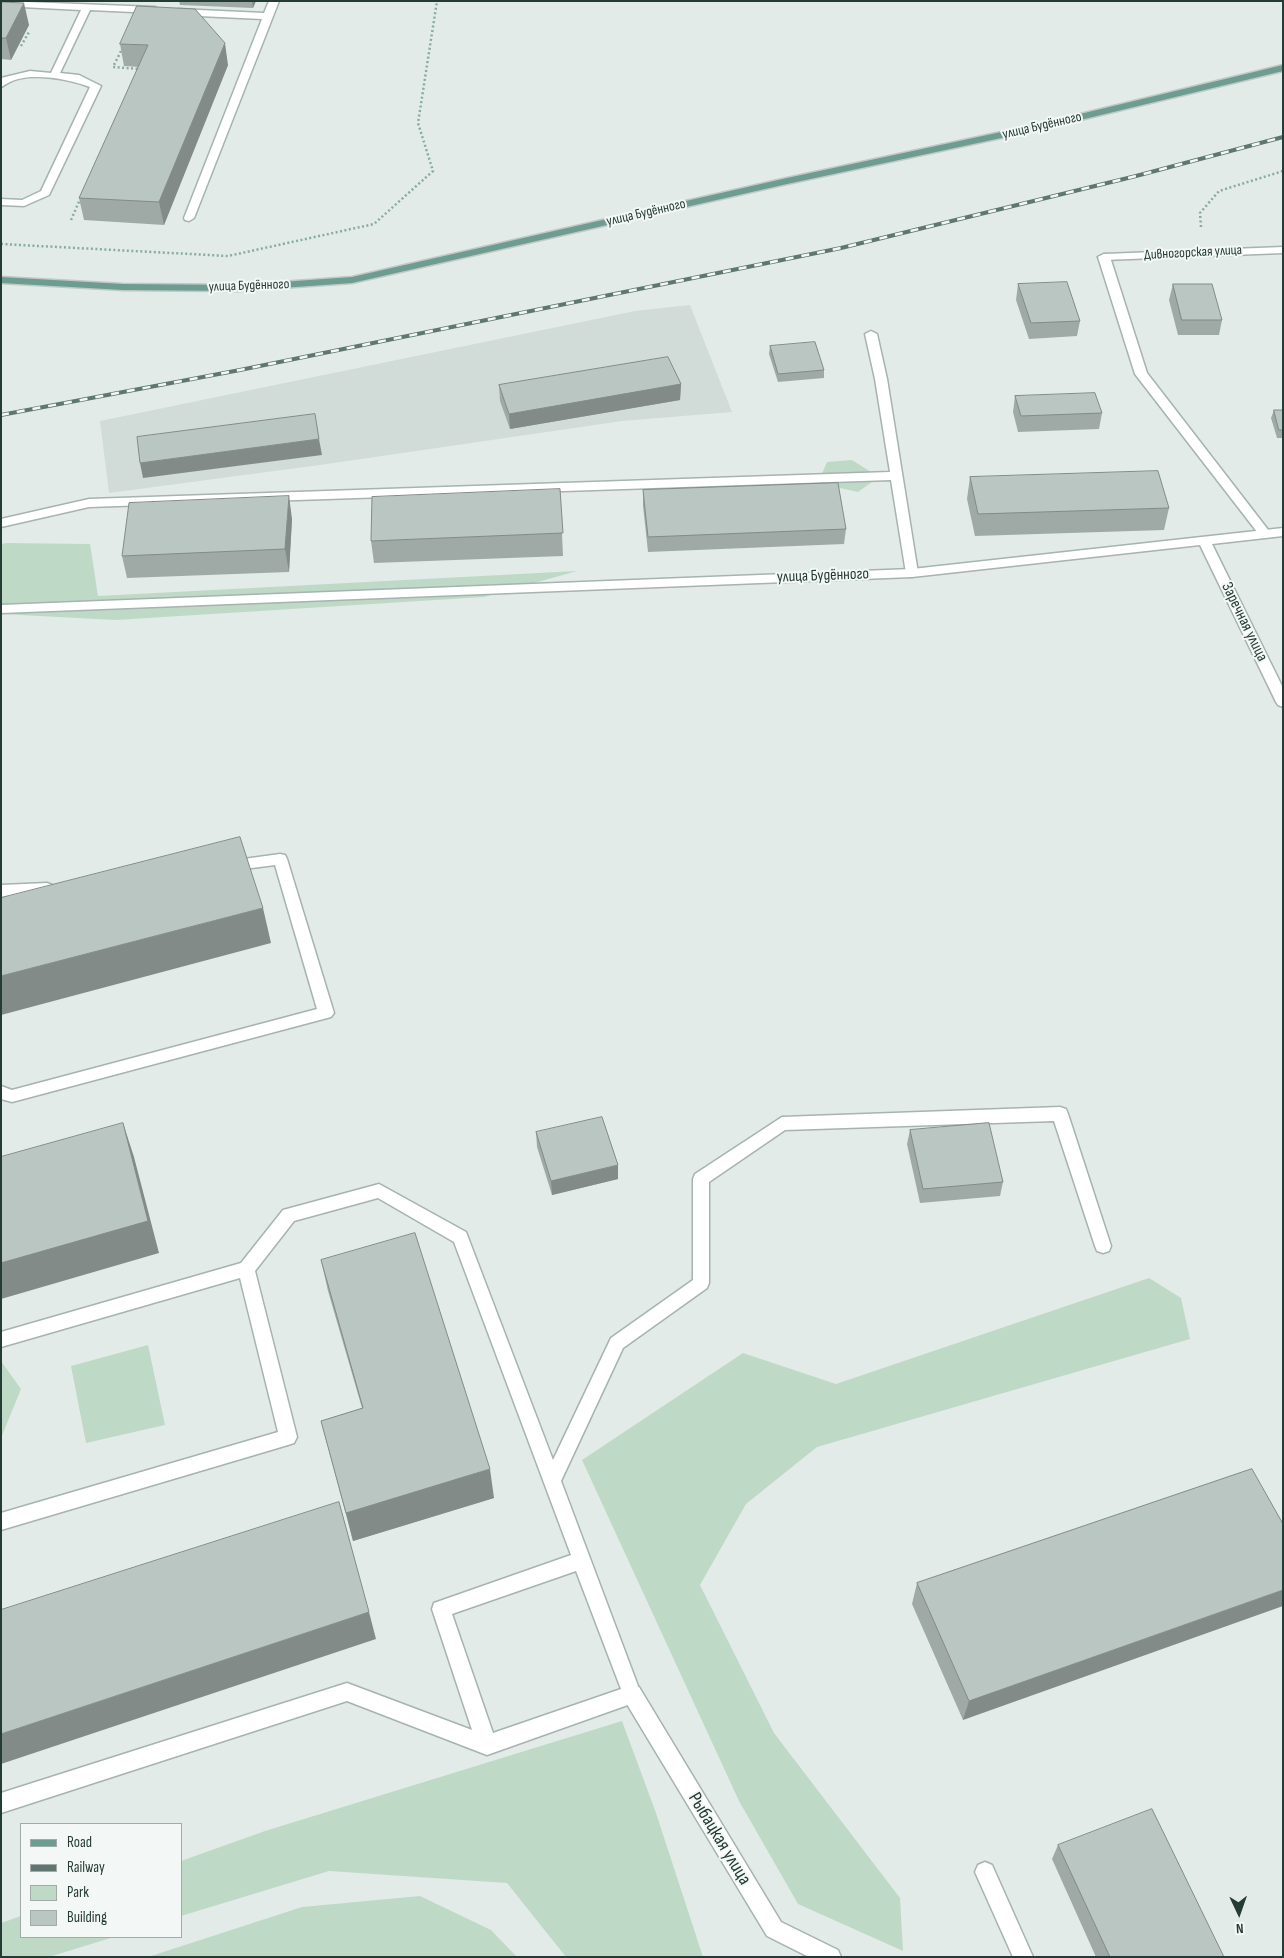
<!DOCTYPE html>
<meta charset="utf-8">
<style>
body{margin:0}
#map{position:relative;width:1284px;height:1958px;overflow:hidden;background:#e3ebe8;font-family:"Sofia Sans Condensed",sans-serif}
canvas{display:block}
.frame{position:absolute;inset:0;border:2px solid #253b35;pointer-events:none}
.legend{position:absolute;left:20px;top:1823px;width:162px;height:115px;box-sizing:border-box;background:#f3f8f6;border:1px solid #a1aca9;margin:0;padding:6px 9px;list-style:none;font-size:15px;color:#253b35}
.legend li{display:flex;align-items:center;gap:10px;height:25px}
.legend b{width:25px;border:1px solid #a1aca9}
.north{position:absolute;left:1214px;top:1888px;width:50px;height:50px;-webkit-text-stroke:4px #f3f8f6;paint-order:stroke;rotate:177deg;font-size:14px;font-weight:700;line-height:20px;text-align:center;color:#253b35}
.north::after{content:'';display:block;margin:auto;width:18px;height:22px;background:#253b35;clip-path:polygon(50% 0,100% 100%,50% 72%,0 100%)}
</style>
<div id="map">
<canvas width="1284" height="1958"></canvas>
<div class="frame"></div>
<ul class="legend">
<li><b style="height:6px;background:#6d9c91"></b>Road</li>
<li><b style="height:6px;background:#5f7671"></b>Railway</li>
<li><b style="height:14px;background:#bedac7"></b>Park</li>
<li><b style="height:14px;background:#b9c6c1"></b>Building</li>
</ul>
<div class="north">N</div>
</div>
<script>
const c = document.querySelector('canvas').getContext('2d');
c.lineJoin = 'round';
function fill(path, color) {
  c.fillStyle = color;
  c.fill(path, 'evenodd');
}
function stroke(path, color, width, dash) {
  c.strokeStyle = color;
  c.lineWidth = width;
  c.lineCap = dash ? 'butt' : 'round';
  c.setLineDash(dash || []);
  c.stroke(path);
}
function drawText(font, color, halo, rows, align = 'center') {
  c.font = font + ' "Sofia Sans Condensed",sans-serif';
  c.lineWidth = 4;
  c.setLineDash([]);
  c.textBaseline = 'middle';
  c.strokeStyle = halo;
  c.fillStyle = color;
  for (const [text, x, y, turn = 0] of rows) {
    c.save();
    c.translate(x, y);
    c.rotate((+turn || 0) * Math.PI / 180);
    c.textAlign = isNaN(turn) ? turn : align;
    if (halo) c.strokeText(text, 0, 0);
    c.fillText(text, 0, 0);
    c.restore();
  }
}
fill(new Path2D(`
 M690 305 732 412 622 421 327 464 109 493 100 421 635 311Z`), '#d1dbd7');
fill(new Path2D(`
 M852 460 879 477 858 492 818 483 827 462Z
 M7 543 90 544 98 596 577 571 484 597 116 620 1 614V544Z
 M1149 1278 1181 1298 1190 1339 817 1447 746 1504 700 1585 774 1733 900 1898 903 1951 798 1904 739 1801 582 1460 743 1353 836 1384Z
 M148 1345 165 1425 86 1443 71 1366Z
 M1 1361 21 1389 1 1438Z
 M622 1721 656 1813 703 1957H566L507 1883 329 1871 181 1916V1861L265 1831Z
 M420 1896 491 1930 517 1957H148L302 1907Z
 M21 1916V1937H114L49 1957H1V1923Z`), '#bedac7');
const service = new Path2D(`
 M1 1 155 7 160 10 155 13 90 10 60 73 79 75 101 86 49 195 24 206 1 205V199L22 200 41 191 90 87C70 79 28 71 8 83 5 84 4 86 1 87V78L30 71 51 73 81 10 1 6Z
 M269 1H279L194 218 189 221 185 220 184 218 262 19 178 15 173 12 178 9 264 13Z
 M1104 254 1110 257 1147 373 1269 531 1271 534 1269 537H1261L1135 374 1098 257Z
 M871 331 877 334 887 379 918 573 912 577 906 573 891 480 89 507 1 527V519L89 499 890 472 875 379 865 334Z
 M280 854 285 855 287 859 334 1013 331 1017 12 1102 1 1099V1086L12 1090 317 1009 275 865 229 871 224 870 222 866 224 862 229 861Z
 M47 883 52 885 54 889 52 893 1 897V885Z
 M1060 1107 1066 1109 1068 1114 1111 1246 1109 1251 1103 1253 1097 1251 1095 1246 1054 1121 785 1130 709 1182V1283L707 1288 623 1348 561 1481 641 1694 639 1701 487 1755 347 1701 1 1813V1793L347 1683 472 1730 432 1609 434 1603 571 1555 454 1242 378 1198 294 1221 255 1271 297 1437 294 1443 288 1445 1 1530V1513L278 1432 240 1278 1 1347V1332L241 1263 283 1210 379 1184 466 1232 553 1460 611 1338 693 1280V1179L695 1174 782 1117ZM576 1571 621 1689 493 1733 452 1614Z`);
const minor = new Path2D(`
 M1283 247V253L1104 260 1098 257 1104 254Z
 M1283 528V536L1212 544 1283 688V707L1278 705 1276 702 1200 545 912 577 1 613V605L912 569Z
 M632 1685 639 1687 781 1922 838 1950 841 1957H809L767 1936 625 1701 623 1694 625 1687Z
 M985 1862 992 1865 1033 1957H1013L975 1872 978 1865Z`);
const primary = new Path2D(`
 M1283 65V71L1043 129 787 184 352 283 239 291 123 290 1 283V277L123 284 239 285 352 277 787 178 1043 123Z`);
stroke(service, '#a6b3af', 3);
stroke(minor, '#a6b3af', 3);
stroke(primary, '#c2c8c6', 3);
stroke(new Path2D(`
 M21 46 29 32
 M123 47 113 67 140 69 139 71
 M71 220 81 197
 M1201 227 1200 213 1219 191 1283 171
 M1 244 228 256 374 224 433 171 418 123 437 1`), '#87aba1', 2.5, [2, 2.5]);
fill(service, '#fff');
fill(minor, '#fff');
fill(primary, '#6d9c91');
const rail = new Path2D(`
 M1 415 240 370 841 248 1136 176 1283 137`);
stroke(rail, '#5f7671', 4);
stroke(rail, '#f3f8f6', 2.5, [8]);
fill(new Path2D(`
 M179 1H256L253 8 180 5Z
 M1 2 29 25 11 60 1 59Z
 M137 6 228 65 164 225 84 220 79 198 139 67 124 66 120 44Z
 M1018 284 1080 321 1077 336 1029 339 1016 300Z
 M1173 284 1222 320 1219 335H1178L1169 300Z
 M770 346 824 370V378L778 382 769 354Z
 M681 384 680 400 510 429 500 401 499 385Z
 M1015 396 1102 413 1099 429 1018 432 1013 412Z
 M1274 410H1283V438H1277L1271 418Z
 M970 477 1169 508 1164 530 975 536 967 499Z
 M560 489 563 556 374 563 371 541Z
 M643 490 846 529 844 544 648 552 643 506Z
 M292 519 289 572 127 578 122 556Z
 M910 1130 1003 1182 1000 1196 920 1203 907 1144Z
 M536 1132 618 1179 552 1195 537 1147Z
 M321 1260 494 1498 353 1541 321 1421 362 1408 328 1291Z
 M1252 1469 963 1720 912 1604 917 1583Z
 M1058 1845 1224 1957H1096L1052 1859Z`), '#9faaa6');
fill(new Path2D(`
 M252 1H256L253 8Z
 M24 3 29 25 11 60 6 38Z
 M225 43 228 65 164 225 159 202Z
 M681 384 680 400 510 429 509 414Z
 M319 439 322 455 143 478 140 463Z
 M289 496 292 519 289 572 285 549Z
 M263 908 271 943 1 1015V976Z
 M123 1123 134 1157 159 1253 1 1299V1263Z
 M618 1165V1179L552 1195 551 1181Z
 M490 1469 494 1498 353 1541 346 1513Z
 M1283 1590V1606L963 1720 969 1701Z
 M369 1612 376 1639 1 1764V1734Z`), '#828b87');
const building = new Path2D(`
 M1 2 24 3 6 38H1Z
 M137 6 195 9 225 43 159 202 79 198 148 45 120 44Z
 M1067 282 1080 321 1031 323 1018 284Z
 M1173 284H1212L1222 320H1182Z
 M815 342 824 370 778 374 770 346Z
 M668 357 681 384 509 414 499 385Z
 M1095 393 1102 413 1021 416 1015 396Z
 M1274 410H1283V430H1279Z
 M315 414 319 439 140 463 137 437Z
 M1158 471 1169 508 978 514 970 477Z
 M838 483 846 529 648 537 643 490Z
 M560 489 563 533 371 541 372 497Z
 M289 496 285 549 122 556 129 503Z
 M240 837 263 908 1 976V898Z
 M602 1117 618 1165 551 1181 536 1132Z
 M123 1123 148 1221 1 1263V1157Z
 M989 1123 1003 1182 923 1189 910 1130Z
 M415 1233 490 1469 346 1513 321 1421 363 1408 321 1260Z
 M1252 1469 1283 1524V1590L969 1701 917 1583Z
 M339 1502 369 1612 1 1734V1610Z
 M1152 1809 1224 1957H1110L1058 1845Z`);
fill(building, '#b9c6c1');
stroke(building, '#828b87', 1);
drawText('14px', '#253b35', '#f3f8f6', [
 ["улица Будённого",1042,126,-13],
 ["улица Будённого",646,213,-13],
 ["Дивногорская улица",1193,253,-3],
 ["улица Будённого",249,286,-2]
]);
drawText('16px', '#253b35', '#f3f8f6', [
 ["улица Будённого",823,576,-2],
 ["Заречная улица",1244,622,64]
]);
drawText('19px', '#253b35', '#f3f8f6', [
 ["Рыбацкая улица",719,1839,59]
]);
</script>
